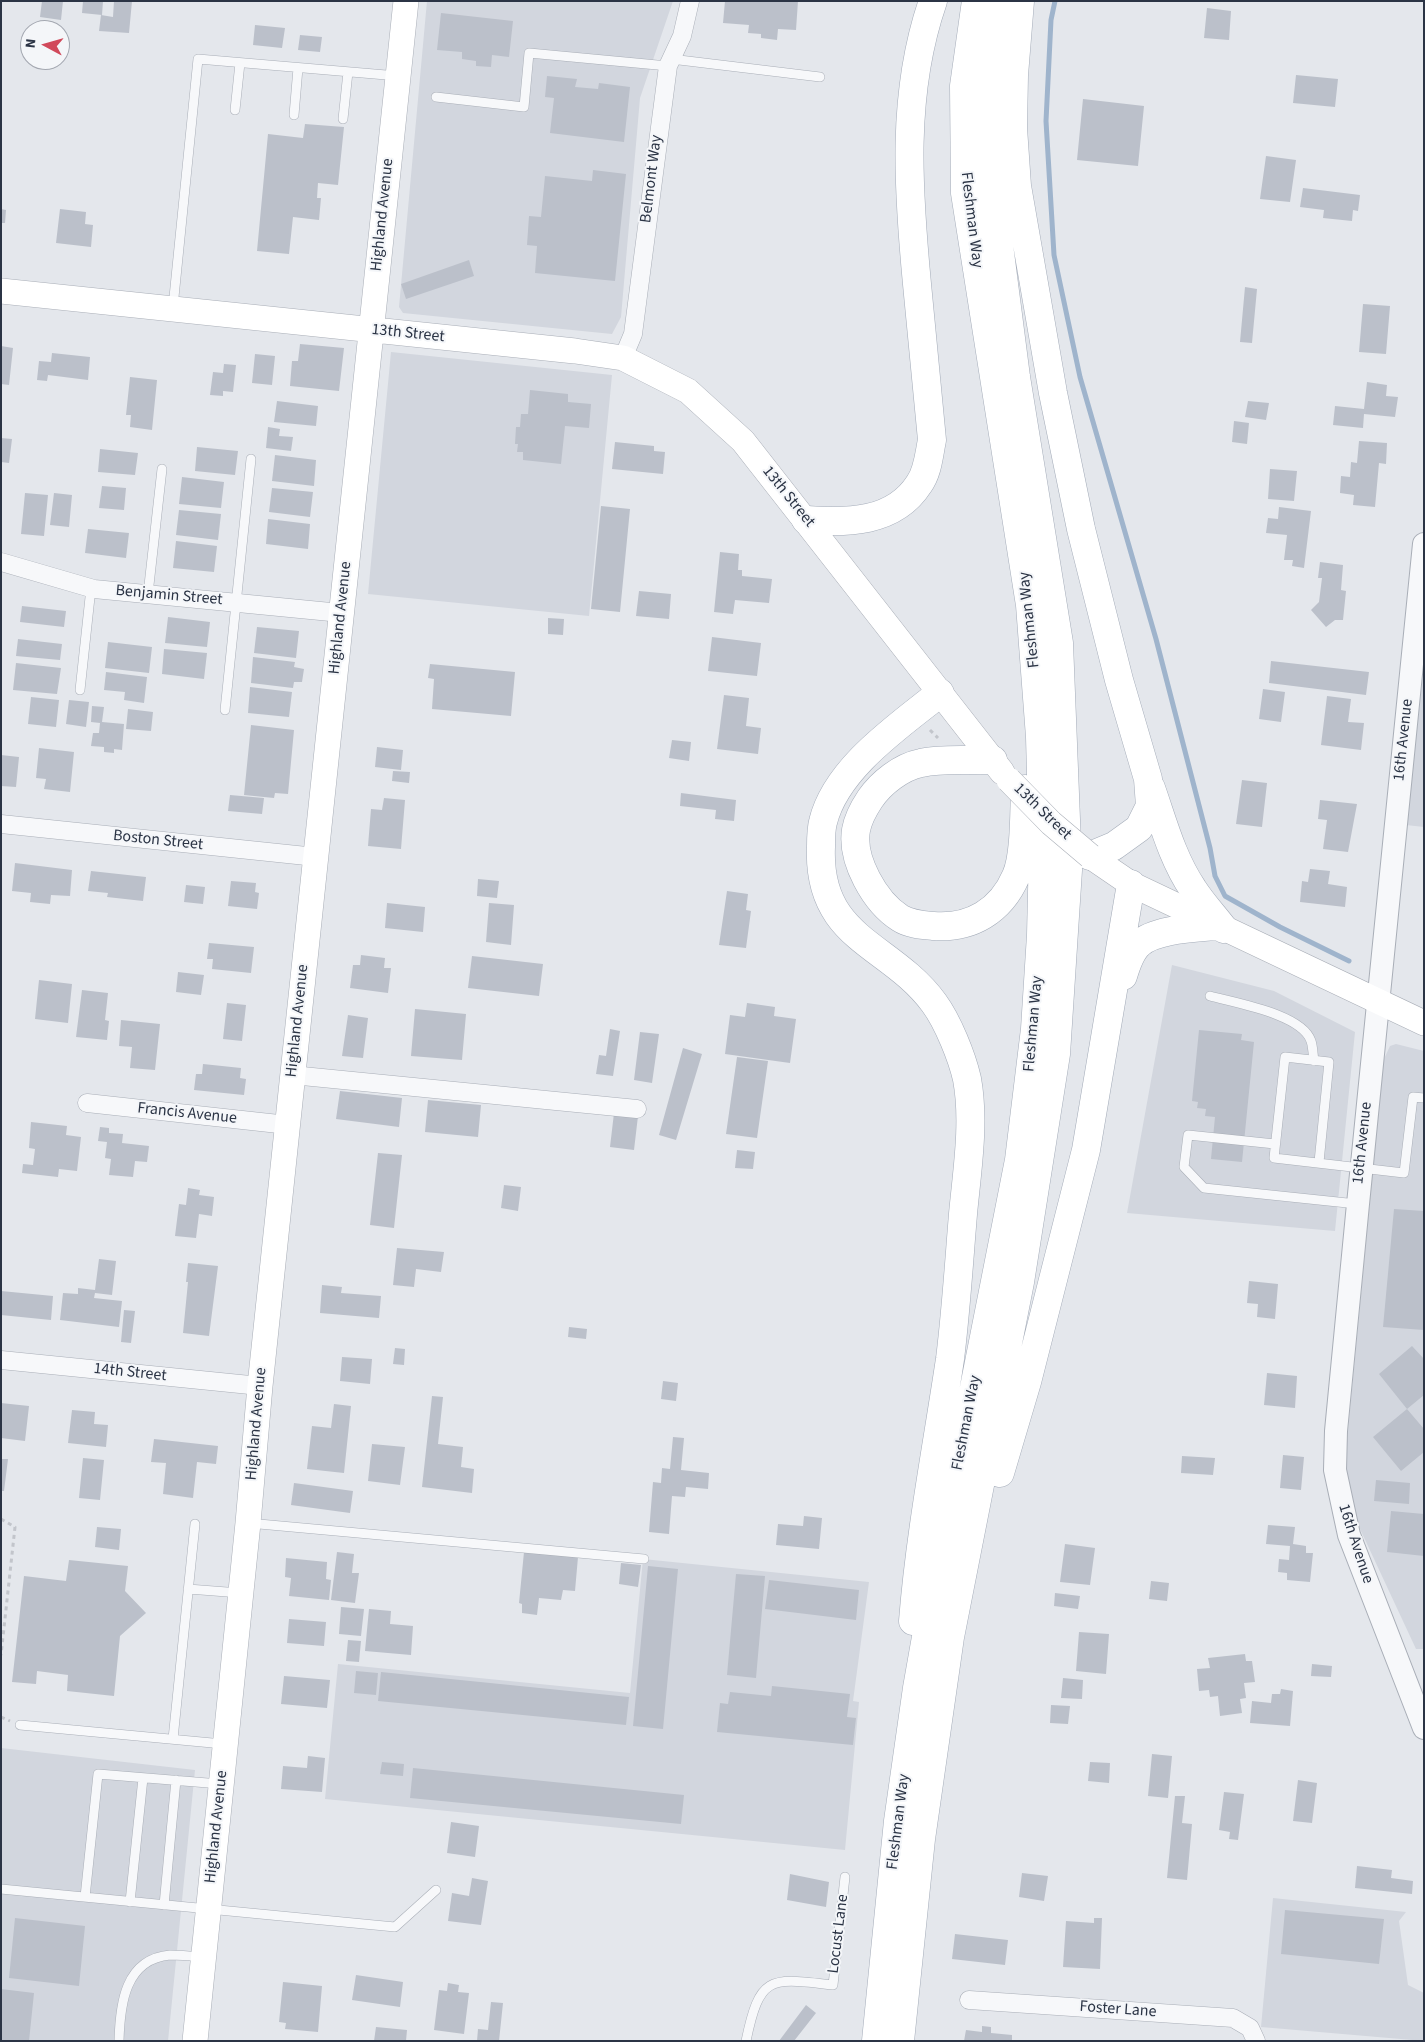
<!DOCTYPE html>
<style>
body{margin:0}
#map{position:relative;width:1425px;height:2042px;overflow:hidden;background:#e4e7ec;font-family:"Source Sans 3",sans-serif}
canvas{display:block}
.frame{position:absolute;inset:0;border:2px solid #2b3445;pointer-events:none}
.north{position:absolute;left:20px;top:20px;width:50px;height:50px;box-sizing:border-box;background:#f4f6f9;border:1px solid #a4a8b1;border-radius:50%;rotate:276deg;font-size:14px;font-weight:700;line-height:20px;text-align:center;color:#2b3445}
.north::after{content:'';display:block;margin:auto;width:18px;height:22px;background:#d1495b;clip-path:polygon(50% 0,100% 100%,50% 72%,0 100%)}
</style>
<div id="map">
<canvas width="1425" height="2042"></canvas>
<div class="frame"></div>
<div class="north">N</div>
</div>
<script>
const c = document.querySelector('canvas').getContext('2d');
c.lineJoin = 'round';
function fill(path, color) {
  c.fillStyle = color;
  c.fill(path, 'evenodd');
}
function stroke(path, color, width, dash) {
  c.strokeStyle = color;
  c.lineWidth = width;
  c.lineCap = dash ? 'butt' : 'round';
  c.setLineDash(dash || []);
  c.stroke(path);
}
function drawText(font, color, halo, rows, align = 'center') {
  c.font = font + ' "Source Sans 3",sans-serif';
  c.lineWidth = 4;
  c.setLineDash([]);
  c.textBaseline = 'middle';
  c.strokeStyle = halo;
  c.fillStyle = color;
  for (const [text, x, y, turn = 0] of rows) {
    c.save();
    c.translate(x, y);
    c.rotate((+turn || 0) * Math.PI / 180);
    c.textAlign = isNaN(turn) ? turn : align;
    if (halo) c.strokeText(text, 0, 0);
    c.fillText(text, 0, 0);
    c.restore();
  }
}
fill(new Path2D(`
 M427 1H673L640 98 621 317 612 334 403 313 399 307Z
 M391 352 612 375 589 616 368 594Z
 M1424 665V827L1406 825Z
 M1172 965 1274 991 1355 1032 1335 1231 1127 1213Z
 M1396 1044 1424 1051V1649H1416L1347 1501V1442L1383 1061 1390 1046Z
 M643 1559 869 1582 853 1701 859 1702 845 1850 325 1799 338 1664 630 1693Z
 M1 1748 195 1770 168 2041H1Z
 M1273 1898 1406 1912 1399 1921 1408 1985 1424 1993V2041L1261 2027Z`), '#d2d6de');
stroke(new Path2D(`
 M1055 1 1051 20 1046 121 1054 255 1080 377 1156 639 1210 848 1215 876 1225 896 1280 927 1349 961`), '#9fb4cc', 5);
fill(new Path2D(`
 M42 1H63L61 20 40 17Z
 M83 1H103L102 15 82 13Z
 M114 1H132L129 33 99 31 101 15 113 17Z
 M725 1H798L796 30 778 29 777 40 761 38V34L748 33 749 25 723 23Z
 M1207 8 1231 11 1229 40 1204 38Z
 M441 13 513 21 509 57 492 55 491 67 476 66V61L462 59V52L437 50Z
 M255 25 285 28 282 48 253 45Z
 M300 35 322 37 320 52 298 50Z
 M1296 75 1338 79 1335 107 1293 103Z
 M547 76 577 79 575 87 598 89 599 83 630 87 624 142 550 133 554 98 545 97Z
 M1083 99 1144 106 1138 166 1077 160Z
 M305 124 344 127 338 185 318 183 317 198H321L319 220 293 217 289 254 257 251 268 134 303 138Z
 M1266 156 1296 160 1290 202 1260 199Z
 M593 170 626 174 615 281 535 273 537 246 527 245 529 216 541 217 545 176 592 181Z
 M1303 188 1360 195 1358 211 1353 210 1352 221 1323 218 1324 210 1300 207Z
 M1 209 6 210 5 223H1Z
 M60 209 86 212 85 224 93 225 91 247 56 243Z
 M469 260 474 276 406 299 401 284Z
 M1245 287 1257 289 1252 343 1240 342Z
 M1363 304 1390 306 1386 354 1359 352Z
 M300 344 344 348 339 391 290 386 292 361H298Z
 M1 346 13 348 9 385 1 384Z
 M52 353 90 357 88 380 48 375 47 381 37 380 39 361 51 362Z
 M255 354 275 356 272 385 252 383Z
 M224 364 236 365 233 392 223 391V396L210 395 213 372 223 373Z
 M130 377 157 380 152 430 130 427 131 415H126Z
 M1367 382 1387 385 1386 396 1398 397 1395 417 1364 414 1363 428 1333 425 1335 406 1364 409Z
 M530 390 568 394V402L591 404 589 428 565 426 561 464 523 460V452H517L518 444H515L516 427H520L521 414H528Z
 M277 401 318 406 316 426 274 422Z
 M1248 401 1269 403 1266 420 1245 417Z
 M1234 421 1249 423 1247 444 1232 442Z
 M268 427 280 429 279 436 293 437 291 451 266 448Z
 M1 438 12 439 9 463 1 462Z
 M1359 441 1387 443 1386 464 1379 463 1375 507 1353 505 1354 495 1340 493 1341 476 1350 477 1351 462 1357 463Z
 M615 442 654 446V451L665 452 663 474 612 469Z
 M197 447 238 451 235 475 195 471Z
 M100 449 138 453 135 475 98 472Z
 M275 455 316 460 314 486 272 481Z
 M1270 469 1297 471 1294 501 1268 499Z
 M182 477 224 482 221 508 179 504Z
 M102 486 126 488 124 510 99 508Z
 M272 488 313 492 310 517 269 512Z
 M25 493 48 495 44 536 21 534Z
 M54 493 72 495 69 527 50 525Z
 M601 506 630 509 620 612 591 609Z
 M1279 507 1311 511 1304 568 1292 566 1293 560H1284L1287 535 1266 533 1268 518 1278 519Z
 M179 510 221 514 218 540 176 535Z
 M268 519 310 524 308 549 266 544Z
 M88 529 129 533 126 558 85 553Z
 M176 541 217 546 214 572 173 568Z
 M720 552 739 554 738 570H742V576L772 579 769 603 735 600 733 614 714 612Z
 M1320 562 1343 565 1341 590 1346 591 1343 620H1335L1326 627 1311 610 1319 602 1322 578H1318Z
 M639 591 671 594 669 619 636 616Z
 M22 606 66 611 64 627 20 622Z
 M168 617 210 622 207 647 165 643Z
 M548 618 564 619 563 635 548 634Z
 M257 627 299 631 296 658 254 653Z
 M712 637 761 643 757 676 708 671Z
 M18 639 62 644 60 660 16 656Z
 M108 642 152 647 149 673 105 668Z
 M164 649 207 653 204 679 162 674Z
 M253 657 295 662 294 667 304 669 302 682H294L293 688 251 683Z
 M1271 661 1369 672 1366 695 1269 683Z
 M16 663 61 668 57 694 13 690Z
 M430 664 515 672 511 716 432 709 434 679 428 678Z
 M106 672 147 677 144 703 124 700 125 692 104 690Z
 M250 687 292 692 289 717 248 713Z
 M1263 689 1285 692 1281 722 1259 719Z
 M724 695 749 698 746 726 761 728 758 754 717 749Z
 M1327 696 1351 699 1348 722 1364 723 1361 750 1321 745Z
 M31 697 59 700 56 727 28 724Z
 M69 700 89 702 86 727 66 724Z
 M92 706 104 707 102 722 124 724 122 750 114 749V753L104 752V747L91 746 93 733H99L100 723 91 722Z
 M128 709 153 712 151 731 126 729Z
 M251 725 294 730 288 794 275 793 274 798 244 795Z
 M672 740 691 742 689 761 669 758Z
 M377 747 403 750 401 770 375 767Z
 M39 748 74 752 70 792 44 789 46 779 36 778Z
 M1 755 19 757 16 787 1 786Z
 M393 771 410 772 409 783 392 781Z
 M1242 780 1267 783 1262 827 1236 824Z
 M681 793 736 800 734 821 715 819 716 810 680 806Z
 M230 795 264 798 262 814 228 811Z
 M384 798 405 800 401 849 368 846 371 809 382 810Z
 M1320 800 1357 804 1348 852 1323 849 1327 820 1318 819Z
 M15 863 72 870 70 896 51 895 50 904 30 902 31 893 12 891Z
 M1310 869 1330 871 1328 884 1347 887 1345 907 1300 902 1302 881 1308 882Z
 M91 871 146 877 143 901 107 897 108 893 88 891Z
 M478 879 499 881 497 898 477 896Z
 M231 881 256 883 255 892 259 893 257 909 228 906Z
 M186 885 205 887 203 904 184 902Z
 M727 891 748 894 746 910 751 911 746 948 719 945Z
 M387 903 425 907 423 932 385 928Z
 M489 903 514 905 511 945 486 942Z
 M209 943 254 947 251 973 212 969 213 959H207Z
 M361 955 385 958 384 968H391L388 993 350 988 353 965H360Z
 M472 956 543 964 539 996 468 988Z
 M178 972 204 975 201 995 176 992Z
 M39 980 72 984 68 1023 35 1019Z
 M82 990 108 993 105 1020 109 1021 107 1040 76 1037Z
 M227 1003 246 1005 242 1041 223 1039Z
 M747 1003 775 1007 774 1016 796 1019 790 1063 725 1054 730 1015 745 1017Z
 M415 1009 466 1014 462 1060 411 1056Z
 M348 1015 368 1018 363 1058 342 1056Z
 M121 1020 160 1024 155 1070 130 1068 132 1047 119 1046Z
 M610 1029 620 1031 613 1076 596 1074 599 1055 606 1056Z
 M1199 1030 1242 1034 1241 1040 1254 1042 1242 1162 1211 1159 1215 1117 1205 1116 1206 1109 1197 1108 1198 1102 1192 1101Z
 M640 1032 659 1034 652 1083 634 1080Z
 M683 1048 702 1054 676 1140 659 1135Z
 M737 1057 768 1061 757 1138 726 1134Z
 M203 1064 241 1068 240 1078 246 1079 244 1095 194 1090 196 1074H202Z
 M340 1091 402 1098 399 1127 336 1119Z
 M428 1100 481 1105 478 1137 425 1132Z
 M614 1113 638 1116 634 1150 610 1147Z
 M31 1122 67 1126 66 1135 81 1137 77 1171 59 1169 58 1177 22 1173 23 1164 33 1165 35 1149 29 1148Z
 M100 1127 109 1128V1133L123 1134 122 1143 149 1146 147 1162 135 1161 133 1177 109 1175 111 1159 105 1158 107 1142 98 1141Z
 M737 1150 755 1152 753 1169 735 1168Z
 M378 1153 402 1155 394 1228 370 1225Z
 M504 1185 521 1187 518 1211 501 1208Z
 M188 1188 200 1190 199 1195 214 1197 212 1216 199 1214 196 1238 175 1236 179 1204 186 1205Z
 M1394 1209 1424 1211V1330L1383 1327Z
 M397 1248 444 1252 441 1272 416 1269 414 1287 393 1285Z
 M99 1259 116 1261 112 1295 95 1293 94 1298 122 1301 119 1327 60 1320 63 1293 78 1294V1288L95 1290Z
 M188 1263 218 1266 209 1336 183 1333 188 1282H186Z
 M1249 1281 1278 1284 1275 1319 1257 1317 1258 1304 1247 1303Z
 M322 1285 342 1287 341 1293 381 1296 379 1318 320 1313Z
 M1 1291 53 1296 51 1320 1 1315Z
 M124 1310 135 1311 131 1343 121 1342Z
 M569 1327 587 1329 586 1339 568 1337Z
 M1412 1346 1424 1359V1395L1407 1409 1379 1374Z
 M395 1348 405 1349 404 1365 393 1364Z
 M342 1357 372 1359 370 1384 340 1381Z
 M1267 1373 1297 1376 1295 1408 1264 1405Z
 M663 1381 678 1383 676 1401 661 1399Z
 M432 1396 443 1397 438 1444 463 1447 461 1467 474 1469 472 1493 422 1487Z
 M1 1403 29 1406 25 1441 1 1438Z
 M334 1404 351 1406 344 1473 307 1469 312 1426 331 1428Z
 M1407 1409 1424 1429V1452L1401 1471 1373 1437Z
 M72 1410 95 1412 94 1424 108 1425 106 1447 68 1443Z
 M673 1437 684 1438 681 1470 709 1473 708 1489 686 1487 685 1497 672 1496 669 1534 649 1532 653 1482 661 1483 662 1468 670 1469Z
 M154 1439 218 1446 216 1464 197 1462 193 1498 163 1494 166 1463 151 1462Z
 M372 1444 405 1447 400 1485 368 1481Z
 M1283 1455 1304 1457 1301 1490 1280 1488Z
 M1182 1456 1215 1458 1213 1475 1181 1473Z
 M83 1458 104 1460 100 1500 79 1498Z
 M1 1459H8L4 1491H1Z
 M1376 1480 1410 1483 1409 1504 1374 1501Z
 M294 1483 353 1491 350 1513 291 1505Z
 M1391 1511 1424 1514V1556L1387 1552Z
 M804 1516 822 1518 819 1549 776 1545 778 1524 803 1526Z
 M1268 1525 1295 1527 1293 1544 1306 1546V1553H1313L1310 1582 1287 1580V1573L1278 1572 1279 1559 1289 1560 1290 1546 1266 1544Z
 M97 1527 121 1529 119 1550 95 1547Z
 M1065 1544 1095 1548 1090 1585 1060 1582Z
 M337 1552 354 1554 352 1573H359L355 1603 331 1600Z
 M524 1552 578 1557 575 1591 563 1590 561 1600 539 1598 537 1615 522 1613V1604L519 1603Z
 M286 1558 327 1562 326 1579 331 1580 329 1600 289 1596 291 1578 285 1577Z
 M69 1560 128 1566 125 1591 146 1613 120 1636 114 1696 67 1691 68 1675 37 1671 36 1684 12 1682 24 1576 66 1581Z
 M621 1563 641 1565 638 1587 619 1584Z
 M648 1566 678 1569 663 1729 633 1726Z
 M736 1574 765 1576 756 1678 727 1675Z
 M769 1580 859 1590 856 1620 765 1609Z
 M1151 1581 1169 1583 1167 1601 1149 1599Z
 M1055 1593 1080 1596 1078 1609 1054 1606Z
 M341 1607 364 1609 361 1636 339 1634Z
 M369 1609 391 1611 390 1624 413 1626 411 1655 365 1651Z
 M289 1619 326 1622 324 1646 287 1643Z
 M1079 1632 1109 1634 1106 1674 1076 1671Z
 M348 1640 361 1641 359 1662 346 1661Z
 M1245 1654 1246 1661H1252L1255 1682 1244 1683 1246 1698 1240 1699 1242 1713 1220 1716 1218 1696 1210 1697 1209 1690 1199 1691 1197 1669 1210 1668 1208 1658Z
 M1312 1664 1332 1666 1331 1677 1311 1676Z
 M356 1671 378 1673 376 1695 354 1693Z
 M381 1672 629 1697 626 1725 378 1701Z
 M284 1676 330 1680 327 1708 281 1704Z
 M1063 1678 1083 1680 1082 1699 1061 1698Z
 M772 1686 850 1694 847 1717 856 1718 853 1745 717 1732 720 1703 728 1704 730 1692 771 1696Z
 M1281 1689 1293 1691 1290 1726 1250 1723 1252 1701 1271 1703 1272 1694H1280Z
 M1051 1705 1070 1706 1068 1724 1050 1723Z
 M1152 1754 1172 1756 1168 1798 1148 1796Z
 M308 1756 325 1758 322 1792 281 1789 283 1766 307 1768Z
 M382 1762 404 1764 403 1776 380 1774Z
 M1090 1762 1110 1763 1109 1783 1088 1781Z
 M413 1768 684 1795 681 1824 410 1798Z
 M1298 1780 1317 1783 1312 1823 1293 1821Z
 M1224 1792 1244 1794 1238 1840 1229 1839 1230 1832 1219 1830Z
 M1175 1796H1185L1182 1823 1192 1824 1187 1880 1167 1878Z
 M451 1822 479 1826 475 1857 447 1853Z
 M1357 1866 1392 1870 1391 1878 1413 1881 1412 1894 1355 1888Z
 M1022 1873 1048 1876 1044 1901 1019 1897Z
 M790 1874 829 1882 826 1907 787 1900Z
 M472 1878 488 1881 481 1925 448 1921 452 1893 469 1896Z
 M1285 1910 1384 1919 1379 1964 1281 1954Z
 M15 1918 85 1926 79 1986 9 1978Z
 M1094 1918H1102L1100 1969 1063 1967 1066 1921 1094 1923Z
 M955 1934 1008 1940 1005 1965 952 1959Z
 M356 1975 403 1982 400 2007 352 2000Z
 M283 1982 322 1986 318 2032 285 2029 286 2023 279 2022Z
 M448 1983 459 1985 458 1992 469 1993 464 2034 434 2030 439 1990 447 1991Z
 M1 1989 34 1993 29 2041H1Z
 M491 2002 503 2003 499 2041H477L478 2029 488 2030Z
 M806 2005 816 2013 794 2041H779Z
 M982 2026 991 2027V2033L1012 2035V2041H964L966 2030 982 2032Z
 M376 2027 407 2030 406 2041H374Z`), '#bbc0ca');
const service = new Path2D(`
 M671 59 820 77
 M436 97 524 107 529 53 668 66
 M235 110 240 63
 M294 115 298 68
 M343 119 348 72
 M173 307 198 59 398 76
 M148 594 162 469
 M80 690 91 588
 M225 710 251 459
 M1210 996C1235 1003 1302 1014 1311 1041 1313 1047 1313 1055 1314 1061
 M1275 1144 1188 1135 1184 1167 1204 1188 1357 1204
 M1319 1162 1329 1062 1285 1057 1274 1158 1404 1173 1413 1097 1424 1098
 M248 1523 644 1559
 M188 1589 240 1593
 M20 1725 223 1744
 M173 1739 195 1524
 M1 1889 395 1927 436 1890
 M85 1897 98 1774 220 1784
 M130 1902 143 1778
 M164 1905 176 1780
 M119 2041C120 2004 125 1959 170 1955 180 1955 191 1956 201 1957
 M746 2041C760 1974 770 1978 833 1985L845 1877`);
const minor = new Path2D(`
 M623 358 633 334 668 66 682 36 690 1
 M1 562 94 589 341 613
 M1 824 316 857
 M292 1075 637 1109
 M87 1103 288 1125
 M1 1360 260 1386
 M969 2000 1233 2018 1250 2028 1256 2041`);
const tertiary = new Path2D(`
 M1424 544 1358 1204 1336 1431 1335 1470 1349 1535 1424 1728`);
const secondary = new Path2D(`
 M1 291 575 351 623 358 688 391 743 441 1002 772
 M1090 856 1131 884 1424 1023
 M195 2041 248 1523 260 1386 406 1`);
const primary = new Path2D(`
 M1020 1 1014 75 1013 128 1017 186 1053 393 1081 529 1119 680 1148 779 1150 806 1139 828 1114 846 1090 856
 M806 520C847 523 894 523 919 484 928 472 929 454 932 440 927 388 922 336 917 284 908 189 901 93 933 1
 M993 760C970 761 943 758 921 763 901 767 881 783 870 799 864 808 858 819 856 830 851 860 875 902 900 918 909 924 922 925 933 926 971 929 1001 911 1016 876 1025 856 1024 812 1025 789
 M1151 788C1163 822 1172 858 1193 889 1202 903 1214 916 1224 929
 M1123 976C1126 966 1131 951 1139 944 1155 929 1195 928 1216 926
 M1000 1473 1027 1382 1086 1150 1131 884
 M913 1621C920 1533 937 1446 950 1359 956 1311 959 1262 963 1214 967 1171 975 1122 967 1079 962 1057 948 1022 934 1003 890 943 817 940 821 847 821 839 821 829 823 822 836 768 899 726 940 693
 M876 2041 898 1821 917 1688 937 1575 1019 1160 1035 1029 1041 935 1043 849 1040 737 1030 605 965 193 964 86 976 1
 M900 2041 921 1839 950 1637 1020 1282 1056 1054 1068 870 1059 643 1016 377 986 144 991 64 1001 1`);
stroke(service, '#a9aeb7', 10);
stroke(minor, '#a9aeb7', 19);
stroke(tertiary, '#a9aeb7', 24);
stroke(secondary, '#a9aeb7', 26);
stroke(primary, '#a3abb8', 29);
stroke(new Path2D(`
 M930 730 938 738
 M1 1519 15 1527 1 1655
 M1 1717 10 1721`), '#c2c5cb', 3, [4, 4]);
stroke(service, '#f7f8fa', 9);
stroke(minor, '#f7f8fa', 18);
stroke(tertiary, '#f7f8fa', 22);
stroke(secondary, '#fff', 25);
stroke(primary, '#fff', 28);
const secondaryBridge = new Path2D(`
 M1009 780 1051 823 1090 856`);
stroke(secondaryBridge, '#a9aeb7', 26, []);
stroke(secondaryBridge, '#fff', 25);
drawText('16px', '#2b3445', '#f4f6f9', [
 ["Belmont Way",652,179,-83],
 ["Highland Avenue",383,215,-84],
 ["Fleshman Way",971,220,83],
 ["13th Street",408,334,6],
 ["13th Street",788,497,51],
 ["Benjamin Street",169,596,5],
 ["Highland Avenue",341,618,-84],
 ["Fleshman Way",1030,620,-96],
 ["16th Avenue",1404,740,-84],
 ["13th Street",1042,812,44],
 ["Boston Street",158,841,6],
 ["Highland Avenue",298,1021,-84],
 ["Fleshman Way",1034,1024,-85],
 ["Francis Avenue",187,1114,6],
 ["16th Avenue",1363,1143,-84],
 ["14th Street",130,1373,6],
 ["Fleshman Way",967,1423,-79],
 ["Highland Avenue",257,1424,-85],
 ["16th Avenue",1355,1544,72],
 ["Fleshman Way",899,1822,-83],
 ["Highland Avenue",217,1827,-84],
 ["Locust Lane",839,1934,-83],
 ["Foster Lane",1118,2010,4]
]);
</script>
